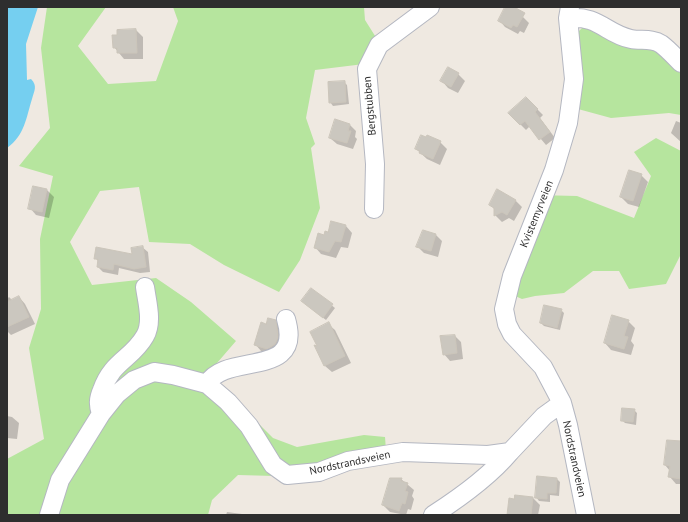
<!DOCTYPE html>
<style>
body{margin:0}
#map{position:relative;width:688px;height:522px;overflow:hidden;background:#efe9e1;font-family:"PT Sans",sans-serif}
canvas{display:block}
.frame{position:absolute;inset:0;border:8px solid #2e2e2e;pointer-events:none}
</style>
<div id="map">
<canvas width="688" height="522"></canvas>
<div class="frame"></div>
</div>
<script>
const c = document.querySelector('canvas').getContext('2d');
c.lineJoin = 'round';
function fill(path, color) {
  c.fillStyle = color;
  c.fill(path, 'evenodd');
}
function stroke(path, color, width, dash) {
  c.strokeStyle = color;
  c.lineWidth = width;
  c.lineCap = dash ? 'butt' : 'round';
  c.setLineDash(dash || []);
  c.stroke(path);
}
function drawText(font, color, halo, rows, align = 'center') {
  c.font = font + ' "PT Sans",sans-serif';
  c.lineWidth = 3;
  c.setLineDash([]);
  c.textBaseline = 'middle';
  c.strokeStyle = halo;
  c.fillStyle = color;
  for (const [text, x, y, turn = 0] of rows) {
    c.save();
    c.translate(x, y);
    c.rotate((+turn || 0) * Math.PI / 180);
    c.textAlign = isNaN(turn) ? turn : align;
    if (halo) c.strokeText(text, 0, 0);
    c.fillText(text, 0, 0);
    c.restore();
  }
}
fill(new Path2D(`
 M47 7H106L78 46 108 84 156 81 178 21 173 7H364L365 20 377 39 364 64 315 70 306 118 315 144 311 148 320 208 300 260 279 292 224 265 190 244 149 242 139 187 100 191 70 242 92 285 156 278 191 302 236 341 211 370 224 389 273 438 297 447 364 435 385 437 386 450 275 476 238 475 212 500 208 515H7V459L44 439 29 348 41 309 40 239 53 176 19 166 50 128 41 48Z
 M586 24 658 49 681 74V115L669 113 611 118 578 109 576 34Z
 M656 138 681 151V254L666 284 629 289 619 271H593L564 293 535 296 522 299 506 292 536 195 577 196 634 218 651 176 634 152Z`), '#b6e59e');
fill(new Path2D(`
 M7 7H38L26 44 27 80 31 79C38 86 34 91 32 99 26 118 25 135 7 148Z`), '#75cff0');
fill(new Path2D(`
 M523 17 529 23 524 33 520 31 518 34 505 27 499 20Z
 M136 30 143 37V59H124L114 47Z
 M449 69 458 74 465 81 458 93 448 88 442 81Z
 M344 82 347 85 349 104 333 106 330 102Z
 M526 98 543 115 540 118 555 138 546 145 530 126 526 130 509 113Z
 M336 120 350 125 356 131 355 137 357 139 353 149 337 144 330 138Z
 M676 121 681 123V142L671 133Z
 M440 142 447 149 440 165 427 159 416 149Z
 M641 175 648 182 639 207 628 204 621 197Z
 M34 187 47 190 54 197 49 218 36 215 30 208Z
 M515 200 522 207 514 221 509 218 502 222 495 215V210L490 204Z
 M346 226 352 233 348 248 341 247 336 258 321 254 315 247 324 236Z
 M424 231 436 235 442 241 438 257 424 253 417 246Z
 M142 247 148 252 150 272 140 273 119 268 118 275 103 272 98 267 99 262 95 258 133 255Z
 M311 289 335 308 326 320 305 304Z
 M9 297 13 301 19 297 25 304 35 324 11 335 7 331V299Z
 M561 310 564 313 560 330 544 326 541 323Z
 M275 321 282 328 284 344 274 355 261 351 255 344 266 325Z
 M628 321 635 328 631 341 634 345 631 355 611 350 605 343Z
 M328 324 335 330 351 363 332 372 325 366 316 347 319 348Z
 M455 336 461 342 463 359 450 361 444 354Z
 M634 410 637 413 636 425 625 423 622 420Z
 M7 416 12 417 19 423 17 439 7 438Z
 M681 443V484H676L670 477V471L665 465Z
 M401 479 414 490 412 496 414 499 411 510 408 509 406 515 390 512 383 505Z
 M557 479 560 482 559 496 550 495V502L539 501 536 497Z
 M516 496 533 498 540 505 538 515H507Z
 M227 512 242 514 244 515H226Z`), '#0003');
const building = new Path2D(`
 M505 7H514L525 13 517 27 513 25 511 28 498 21Z
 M136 29 137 53H117V48H113L112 35H117V30Z
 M448 67 459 73 451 87 440 81Z
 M345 81 346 102 329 103 328 82Z
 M526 97 538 109 535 112 550 132 539 140 525 121 520 125 508 113Z
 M335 119 350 124 348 131H351L347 143 329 138Z
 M421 135 426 137 427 135 441 141 433 159 419 153 420 151 415 149Z
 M629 170 642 174 633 201 620 197Z
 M33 186 47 189 42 212 28 209Z
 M497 189 516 200 507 215 502 212 494 216V208L489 205Z
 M331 221 346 225 341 242 335 241 329 252 314 248 318 233 324 235 325 231 328 232Z
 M423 230 436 234 431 251 416 247Z
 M143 246 146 267 134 269 114 264 113 270 97 267 98 259H94L96 247 132 254 131 248Z
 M311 288 333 304 323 318 301 301Z
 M19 296 29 317 7 327V302Z
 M544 305 562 309 557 328 540 323Z
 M612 315 629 320 624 336 628 337 624 349 604 343Z
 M268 318 276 320 278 337 275 344 267 349 254 345 261 322 266 324Z
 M329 322 345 356 324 366 314 345 317 346 310 332Z
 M455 335 457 353 443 355 440 336Z
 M622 408 635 409 633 422 621 421Z
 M667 440 681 441V479L668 477 670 466 664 465Z
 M537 476 557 478 556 493H547V499L535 498Z
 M390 478H402L401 481 408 483 405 491 408 492 405 504 402 503 399 511 382 505Z
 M515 495 533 497 531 515H507L509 498 514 499Z`);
fill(building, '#cbc7bf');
stroke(building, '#cbc5ba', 1);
const minor = new Path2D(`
 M570 7 568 18 574 79 568 123 554 170 512 276 504 309 507 324 512 334 543 367 562 403 568 425 586 515
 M568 18C599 15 606 34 631 39 641 41 652 38 661 44 668 49 675 57 681 63
 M374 209 375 164 367 69 379 45 430 7
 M207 384C226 351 304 380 286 319
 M101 414C98 405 98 399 102 390 112 361 132 359 145 336 153 322 147 302 145 287
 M49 515 60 480 101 414 117 394 134 380 154 372 173 375 207 384 228 402 249 426 273 465 287 475 319 472 348 461 403 452 488 455 510 452 544 416 562 403
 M433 515C461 497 489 477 510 452`);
stroke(minor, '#b4b7c1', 20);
stroke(minor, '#fff', 18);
drawText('11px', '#2e2e2e', '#fff', [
 ["Bergstubben",370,106,-95],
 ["Kvistemyrveien",537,214,-68],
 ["Nordstrandveien",574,459,78],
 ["Nordstrandsveien",350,463,-12]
]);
</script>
